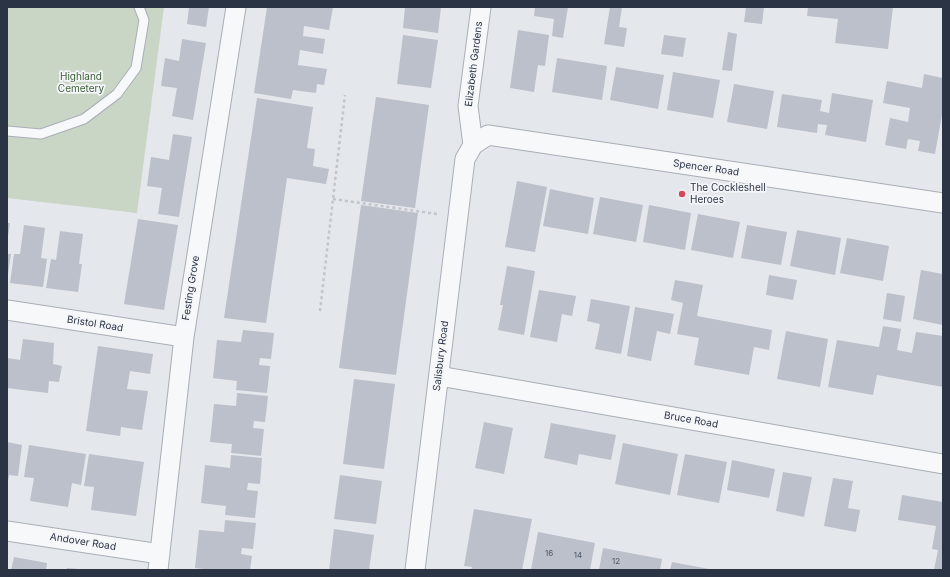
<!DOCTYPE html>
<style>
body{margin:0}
#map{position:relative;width:950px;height:577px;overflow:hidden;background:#e4e7ec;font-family:Inter,sans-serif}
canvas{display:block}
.frame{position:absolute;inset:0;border:8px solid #2b3445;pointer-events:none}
</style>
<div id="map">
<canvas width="950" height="577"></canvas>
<div class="frame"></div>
</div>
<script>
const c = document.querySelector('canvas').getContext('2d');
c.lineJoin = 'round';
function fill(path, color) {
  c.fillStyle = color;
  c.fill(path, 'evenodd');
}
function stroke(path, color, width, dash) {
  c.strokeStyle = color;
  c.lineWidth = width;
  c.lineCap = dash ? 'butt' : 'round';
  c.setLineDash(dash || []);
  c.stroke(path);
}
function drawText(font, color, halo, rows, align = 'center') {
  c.font = font + ' Inter,sans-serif';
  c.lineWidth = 3.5;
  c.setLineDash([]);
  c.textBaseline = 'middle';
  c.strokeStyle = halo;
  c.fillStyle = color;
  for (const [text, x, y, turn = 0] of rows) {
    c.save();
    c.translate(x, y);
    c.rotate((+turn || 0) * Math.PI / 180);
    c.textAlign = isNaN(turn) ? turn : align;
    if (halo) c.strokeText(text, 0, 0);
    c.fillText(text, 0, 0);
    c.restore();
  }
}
fill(new Path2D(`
 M7 7H164L137 213 7 198Z`), '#c9d6c5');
fill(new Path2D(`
 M189 7H209L206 27 187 24Z
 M267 7H333L329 30 304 26 303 36 325 39 323 54 300 50 298 65 327 69 324 85 317 84 316 93 293 90 291 99 254 93Z
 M405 7H441L438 33 403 28Z
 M535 7H568L563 38 552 36 554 19 534 16Z
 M610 7H622L619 27 627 28 624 47 604 44Z
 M746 7H764L762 24 744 22Z
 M808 7H893L888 49 835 43 838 19 807 16Z
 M518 30 549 35 545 66 538 65 534 92 510 88Z
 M728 32 737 34 732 71 722 70Z
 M403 35 438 40 431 88 397 84Z
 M664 35 686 38 683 57 661 54Z
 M182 39 206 43 193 120 172 116 177 88 161 86 165 58 179 61Z
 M557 58 607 66 602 100 552 92Z
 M616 67 664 75 658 109 610 100Z
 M673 72 720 80 713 118 667 110Z
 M924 74 943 78V109L935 154 918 151 920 141 908 139 906 149 885 145 890 118 908 122 910 108 883 103 887 81 922 88Z
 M734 84 774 91 767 129 727 122Z
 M832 93 873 100 866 142 825 135 827 125 818 124 817 133 777 127 782 94 822 100 820 111 829 113Z
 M376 97 429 105 415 208 361 201Z
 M257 98 313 107 307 148 315 149 313 166 329 169 326 184 287 178 266 323 224 318Z
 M173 134 192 137 179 217 158 214 162 188 147 186 151 157 169 160Z
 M517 181 547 187 535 252 505 247Z
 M550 189 594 198 588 234 543 226Z
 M600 197 643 205 636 242 593 234Z
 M361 205 418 213 396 375 339 368Z
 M649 205 691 213 685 250 643 242Z
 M698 214 740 222 733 258 691 250Z
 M138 219 178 225 164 310 124 304Z
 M7 223H10L8 236H7Z
 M24 225 45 228 41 258 47 259 43 287 10 283 14 254H20Z
 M747 225 787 232 781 265 741 258Z
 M797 230 841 238 835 275 790 266Z
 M60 231 83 234 79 264H82L78 292 46 288 51 259 56 260Z
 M847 238 889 246 883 281 840 273Z
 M7 254H11L8 274H7Z
 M507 266 535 271 524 335 498 330 503 305H500Z
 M921 270 943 274V325L913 319Z
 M769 275 797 280 793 300 766 295Z
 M675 280 703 285 697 316 772 330 769 350 754 347 749 375 694 365 699 338 677 334 683 303 671 300Z
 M539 290 576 296 572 316 562 314 557 342 530 337Z
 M887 293 905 296 901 322 883 319Z
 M591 299 630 306 621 354 595 349 600 324 587 321Z
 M635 307 674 314 670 334 657 331 651 361 627 356Z
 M883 326 901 329 897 350 912 353 916 332 943 336V387L877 375 873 395 828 387 837 340 879 347Z
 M243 330 274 333 271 359 260 358 259 365 270 366 267 393 236 390 237 381 213 378 217 340 241 342Z
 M786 331 828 339 820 387 777 379Z
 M23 339 54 343 53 364 62 366 59 382 49 381 48 393 7 388V358L20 360Z
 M98 346 153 354 150 374 130 371 127 389 148 391 142 430 121 427 120 436 86 431Z
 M354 379 395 384 384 469 343 464Z
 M237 393 268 396 265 422 254 421 253 428 264 429 261 456 231 453 232 444 210 442 214 404 236 406Z
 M484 422 513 428 504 474 475 468Z
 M551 423 616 435 611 460 579 454 577 465 544 458Z
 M7 442 22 445 18 476 9 475 8 481Z
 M623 443 678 454 670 495 615 484Z
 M29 445 86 454 81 485 72 483 68 507 30 501 34 478 24 477Z
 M89 454 144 462 136 516 91 510 94 487 84 486Z
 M685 454 727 462 719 503 677 495Z
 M231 455 262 458 260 484 248 483 247 490 258 491 255 518 225 515 226 506 201 503 205 465 230 468Z
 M732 460 775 469 769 498 727 490Z
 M783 472 812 477 804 517 776 511Z
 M340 475 382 481 376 524 334 519Z
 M833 478 853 481 848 508 860 510 856 532 824 526Z
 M902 495 943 502V570H934L938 550 932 549 936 526 898 520Z
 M474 509 532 519 522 570H471L472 567 464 566Z
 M225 520 256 523 253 549 242 548 241 554 252 556 250 570H214L195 568 199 530 224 532Z
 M334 529 374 535 369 570H329Z
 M538 532 595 543 590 570H531Z
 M603 548 662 559 660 570H599Z
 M14 557 47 563 46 570H11Z
 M672 562 709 569V570H670Z
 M67 568 79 569V570H67Z`), '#bbc0ca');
const lane = new Path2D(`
 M7 131 41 134 84 119 117 94 136 68 144 20 139 7`);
const street = new Path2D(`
 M473 145 488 135 943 203
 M473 145 468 106 481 7
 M7 310 184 337
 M439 376 943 464
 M7 531 160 554
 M158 570 184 337 236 7
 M415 570 465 159 473 145`);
stroke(lane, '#a9aeb7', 11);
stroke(street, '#a9aeb7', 21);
stroke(new Path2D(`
 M333 199 437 214
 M320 311 345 95`), '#c2c5cb', 2.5, [3, 3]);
stroke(lane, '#f7f8fa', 9);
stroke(street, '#f7f8fa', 19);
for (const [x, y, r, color] of [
 [682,194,4,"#d1495b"]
]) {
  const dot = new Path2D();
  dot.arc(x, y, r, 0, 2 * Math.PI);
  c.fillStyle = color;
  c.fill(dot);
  stroke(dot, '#f4f6f9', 1.5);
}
drawText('8px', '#4f5766', null, [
 ["16",549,554],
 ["14",578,556],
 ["12",616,562]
]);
drawText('10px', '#2b3445', '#f4f6f9', [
 ["Elizabeth Gardens",474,64,-83],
 ["Spencer Road",706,168,8],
 ["Festing Grove",191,288,-81],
 ["Bristol Road",95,324,9],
 ["Salisbury Road",441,356,-83],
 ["Bruce Road",691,420,10],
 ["Andover Road",83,542,9]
]);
drawText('10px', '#3f6138', '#f4f6f9', [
 ["Highland",81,77],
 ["Cemetery",81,89]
]);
drawText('10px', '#2b3445', '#f4f6f9', [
 ["The Cockleshell",690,188],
 ["Heroes",690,200]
], 'left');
</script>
